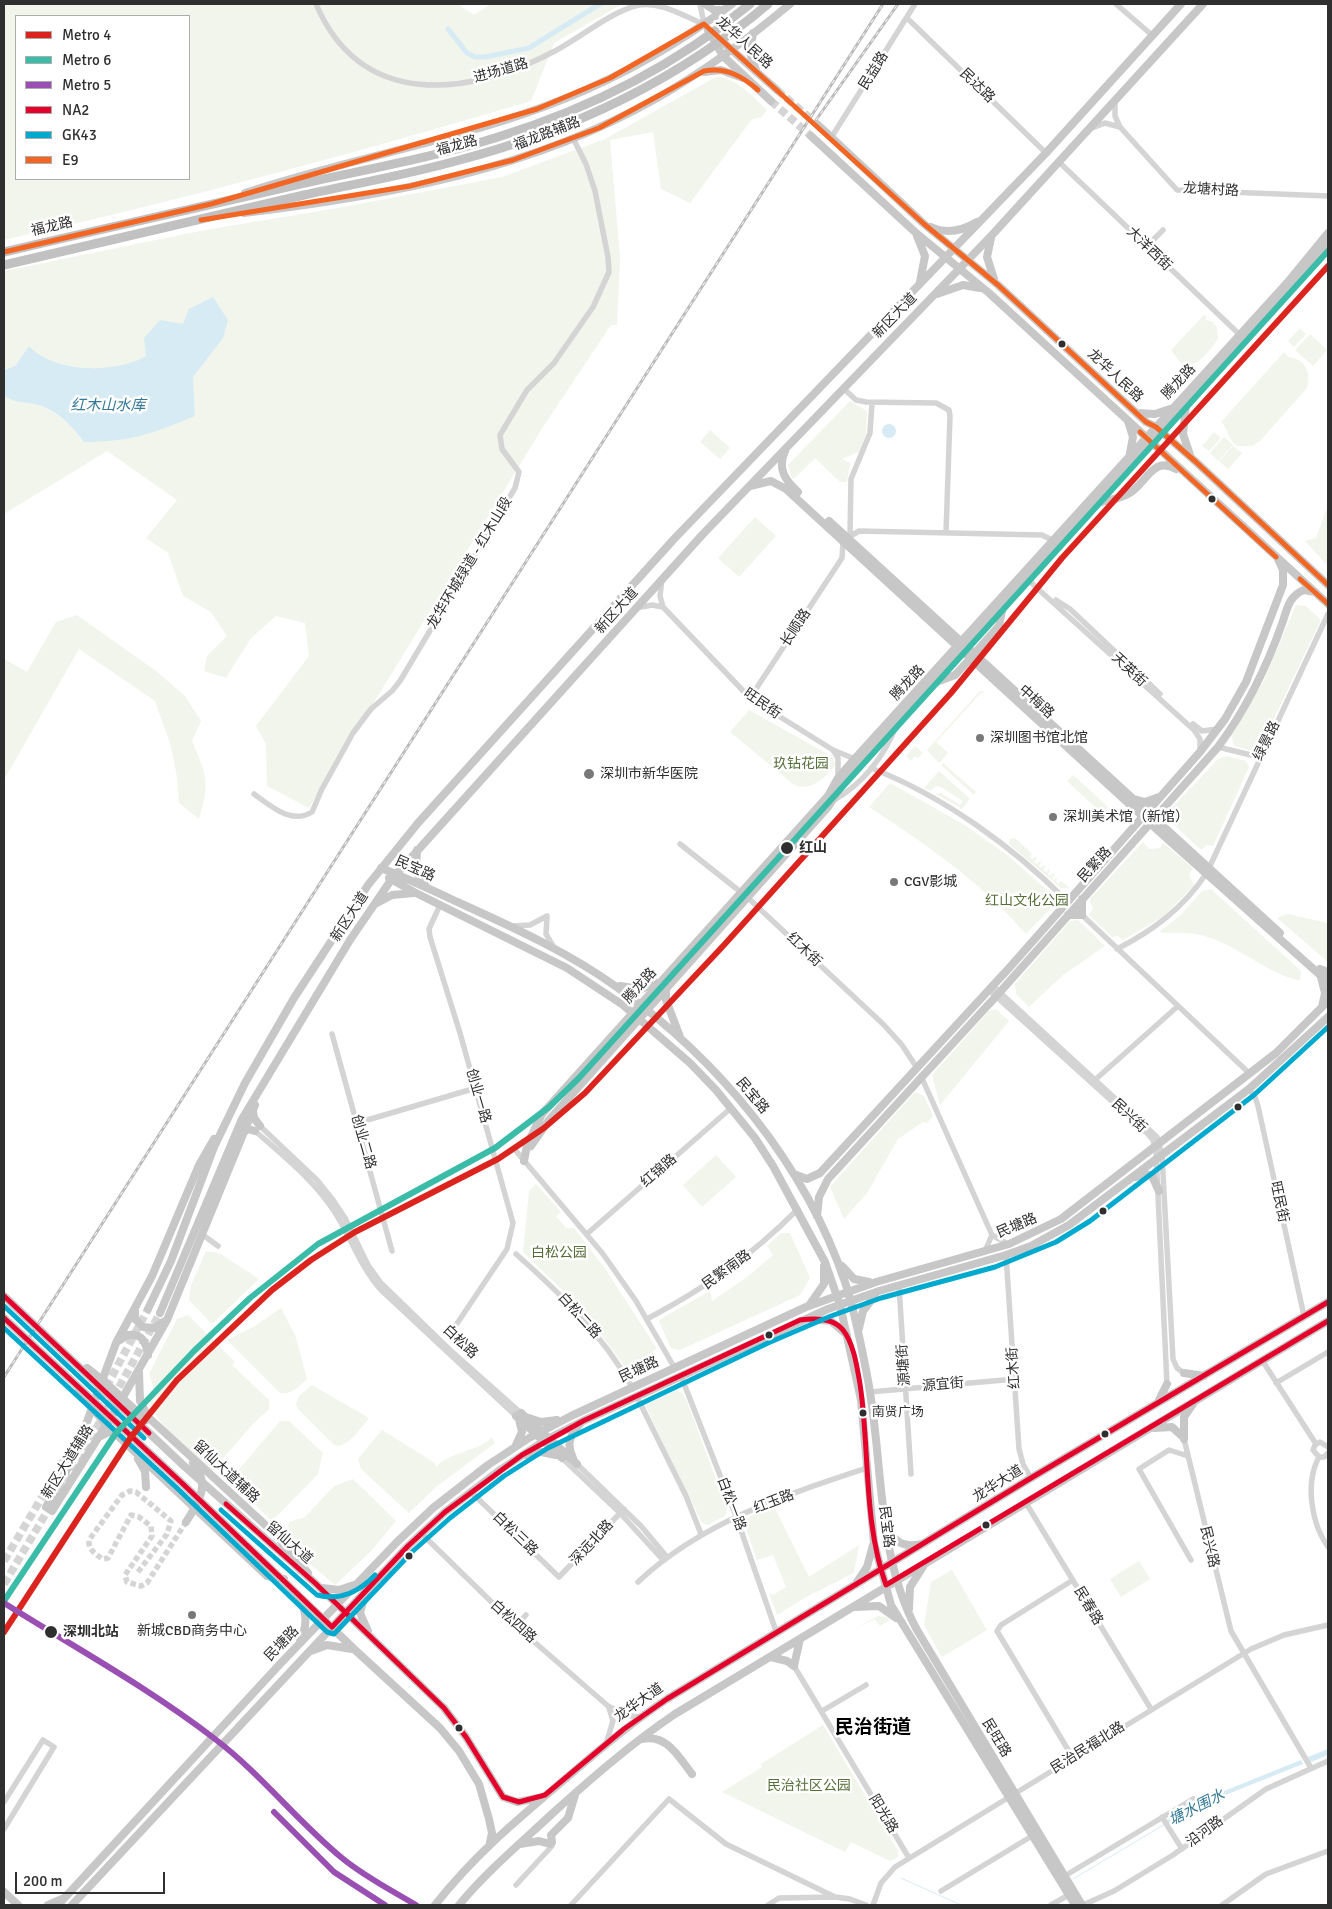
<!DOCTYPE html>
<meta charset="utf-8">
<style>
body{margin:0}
#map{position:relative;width:1332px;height:1909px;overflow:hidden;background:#fff;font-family:Signika,sans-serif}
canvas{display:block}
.frame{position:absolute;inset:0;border:5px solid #2f2f2f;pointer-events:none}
.legend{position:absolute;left:15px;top:15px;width:175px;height:165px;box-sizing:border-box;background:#fff;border:1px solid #acacac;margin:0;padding:6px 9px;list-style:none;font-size:15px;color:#2f2f2f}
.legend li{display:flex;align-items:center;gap:10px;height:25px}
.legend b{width:25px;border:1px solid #acacac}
.scale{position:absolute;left:15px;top:1872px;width:150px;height:22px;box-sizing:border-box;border:2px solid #2f2f2f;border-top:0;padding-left:6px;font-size:15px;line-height:18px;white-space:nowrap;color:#2f2f2f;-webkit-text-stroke:4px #fff;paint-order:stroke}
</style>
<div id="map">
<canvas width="1332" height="1909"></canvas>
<div class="frame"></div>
<ul class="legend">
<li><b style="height:6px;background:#dc241f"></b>Metro 4</li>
<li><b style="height:6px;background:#3abca8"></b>Metro 6</li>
<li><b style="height:6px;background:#9950b2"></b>Metro 5</li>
<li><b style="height:6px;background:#e4002b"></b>NA2</li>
<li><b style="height:6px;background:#00a9ce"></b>GK43</li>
<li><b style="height:6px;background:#f26522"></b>E9</li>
</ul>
<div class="scale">200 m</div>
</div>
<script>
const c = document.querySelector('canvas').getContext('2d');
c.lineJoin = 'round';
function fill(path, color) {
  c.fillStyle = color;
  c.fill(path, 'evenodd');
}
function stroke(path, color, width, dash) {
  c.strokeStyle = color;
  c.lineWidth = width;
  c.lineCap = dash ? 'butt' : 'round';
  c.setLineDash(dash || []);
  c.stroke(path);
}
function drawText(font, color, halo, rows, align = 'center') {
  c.font = font + ' Signika,"Noto Sans SC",sans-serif';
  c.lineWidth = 5;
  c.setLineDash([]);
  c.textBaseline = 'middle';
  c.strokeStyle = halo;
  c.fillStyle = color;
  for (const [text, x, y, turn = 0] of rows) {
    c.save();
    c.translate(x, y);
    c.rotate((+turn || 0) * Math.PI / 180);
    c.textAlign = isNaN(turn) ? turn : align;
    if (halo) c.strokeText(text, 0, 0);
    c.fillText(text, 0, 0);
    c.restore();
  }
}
fill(new Path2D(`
 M4 4H457L474 15 491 4H622L554 43 531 101C357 153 181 200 4 240ZM16 16H189V179H16Z
 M716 77C736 77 753 97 767 110L762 117 753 119 749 123 690 203 661 189 653 132 610 140 620 258 617 325H611L543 427 309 808 267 786 266 744 256 726 309 656 305 623 276 616 251 638 226 678 204 671 207 656 227 636 211 612 183 596 168 553 146 538 177 500 107 451 4 514V395C14 405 31 401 44 407 63 415 72 427 84 442L195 416 193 377 183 324C169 337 153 354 135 363 113 373 62 368 40 357 36 355 33 350 29 346L15 366 4 370V271L205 230 343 207 502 177 605 139Z
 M1204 315 1207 317 1205 320 1211 321 1217 327 1218 339C1210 350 1197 369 1182 365L1171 350Z
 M1300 328 1306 334 1294 347 1288 341Z
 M1310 334 1327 350 1313 366 1295 350Z
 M1284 352 1288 357C1305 358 1312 373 1307 388L1260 441 1252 446H1237C1227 439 1229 429 1221 422Z
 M850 401 867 411 866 434 859 452 844 458 843 460 850 463 847 482H840L815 458 795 478H792L788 465Z
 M710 430 730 448 720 459 700 442Z
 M1214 432 1221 438 1209 451 1202 446Z
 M1224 437 1233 445 1218 461 1210 453Z
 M1233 446 1242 453 1228 469 1219 461Z
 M1328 506V564L1327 565 1305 541 1316 538Z
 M755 517 776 536 739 577 718 558Z
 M1296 605 1306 606 1321 620 1261 745 1253 751 1234 746 1231 735 1264 680Z
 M77 615 156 671 185 696 201 721 192 741C207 776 210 782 199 819L179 803 177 777 171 746 155 701 79 649 4 780V659L27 672 56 622Z
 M980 691 984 692 980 694 936 742 948 753 939 763 927 750Z
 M749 710 833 757 835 765C825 778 810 793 793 784L730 732Z
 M915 746 923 753 918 758 915 756 911 761 906 756Z
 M1227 756 1246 761 1249 767 1213 846 1207 845 1201 850 1171 822 1174 815 1171 809 1218 759Z
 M943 763 976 792 974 795 941 765Z
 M939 771 970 799 961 810 960 807 935 794 941 793 960 805 963 801 941 787 936 786 930 791 924 788Z
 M1073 775 1108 807 1101 815 1097 812 1098 810 1067 781Z
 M890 783 963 824 1007 855 1054 896 1055 904 1026 934C981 882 927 845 869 807Z
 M1015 838 1032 854 1030 857 1032 859 1035 857 1037 858 1034 862 1037 864 1040 861 1041 862 1039 866 1041 868 1044 865 1046 866 1043 869 1046 872 1049 869 1050 870 1048 874 1050 876 1053 873 1055 875 1052 878 1054 880 1058 877 1056 881 1058 884 1061 881 1070 888H1061L1009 844 1010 839Z
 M1143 842 1149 849 1160 848 1163 843 1193 868 1189 875 1194 885 1164 916 1123 940 1118 936 1112 937 1089 915 1093 908 1089 900Z
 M1211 889 1301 971 1300 981C1264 972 1237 944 1201 935 1188 932 1174 933 1161 933L1160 931 1180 916 1202 891Z
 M1288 914 1328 923V962L1277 918Z
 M1078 920 1105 946 1063 975 1029 1007 1016 994 1015 984 1070 921Z
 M996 1009 1009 1021 940 1105 932 1075 989 1011Z
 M915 1092 924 1096 933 1116 927 1123 923 1122 898 1139 867 1193 844 1219 830 1187Z
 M716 1155 736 1177 702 1207 683 1185Z
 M536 1184 561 1212 556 1216 566 1228H574L606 1270 657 1349 653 1351 652 1360 635 1370 624 1366 584 1311 523 1252 529 1191Z
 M781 1233H790L810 1278 800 1295 680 1350 671 1348 659 1321 662 1318 710 1291 712 1301 746 1278 773 1255 767 1246Z
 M206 1251 219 1253 259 1279 212 1324 189 1300 191 1285Z
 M281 1308 295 1335 307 1379C299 1386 292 1395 280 1393L227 1340 255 1326Z
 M188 1315 235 1362 232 1365 269 1400V1409L253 1424 212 1471C189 1450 155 1427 148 1395L155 1393 149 1374 177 1319Z
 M312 1385 369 1418C361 1427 347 1450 334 1445L297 1408 296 1404 299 1396Z
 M675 1391 681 1392 686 1399 727 1509 725 1516 708 1525 702 1523 645 1405Z
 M280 1421H289L323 1453 318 1474 272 1521 232 1482 236 1473Z
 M382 1430 435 1463 436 1467C451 1451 478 1452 492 1437L495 1443 436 1487 409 1513 361 1469 358 1459Z
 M353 1479 396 1521 372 1550 335 1585 292 1549 283 1538 288 1533 289 1522 305 1517 334 1486Z
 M774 1506 809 1577 859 1545 854 1573 808 1596 777 1615 769 1593 773 1595 786 1587 773 1555 757 1560 744 1523 750 1516Z
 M1139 1561 1150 1579 1121 1597 1110 1579Z
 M952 1570 987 1630 942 1657 924 1625 931 1582Z
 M878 1616 885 1617 890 1620 880 1626 875 1619 856 1628Z
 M823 1725 898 1851V1857L890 1861 851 1842 845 1852 722 1792 762 1767 761 1764Z`), '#f1f5eb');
fill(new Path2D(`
 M213 297 228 320 223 338 193 377 195 416C154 433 130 442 84 442 72 427 63 415 44 407 31 401 14 405 4 395V370L15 366 29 346C53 373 117 374 146 356L144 338 160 320 183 324 189 309Z
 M882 431a7 7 0 1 1 14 0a7 7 0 1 1-14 0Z
 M1328 1749V1755L1311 1762 1308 1757Z
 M1301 1760 1303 1764 1203 1804 1169 1824 1167 1820 1209 1797Z`), '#d7ebf4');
stroke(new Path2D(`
 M901 1878 961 1905
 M1073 1879 1165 1824`), '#d7ebf4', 1);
stroke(new Path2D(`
 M448 29 467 53 475 57H485L529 48 600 4`), '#d7ebf4', 5);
stroke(new Path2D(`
 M138 1572 167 1534 171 1521 136 1492 130 1491 122 1495 89 1540C88 1550 95 1553 102 1559L108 1558 131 1515 139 1517 151 1526 152 1536 125 1575 127 1582 141 1586 147 1583 186 1522`), '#d5d5d5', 5.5, [5.5, 3]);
stroke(new Path2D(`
 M777 90 818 125
 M771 101 811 136
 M95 1408 148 1309
 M4 1561 80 1433
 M4 1584 92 1436 160 1313`), '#d5d5d5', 8, [8, 4]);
stroke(new Path2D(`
 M316 4C361 109 467 97 553 52 579 39 611 11 639 5 661 1 685 17 704 24
 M700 4 704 24
 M1116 4 1153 36
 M907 18 1046 153
 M1115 101V116L1120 127 1177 190 1328 196
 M1092 128 1105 123 1120 127
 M831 138 915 4
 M1059 162 1240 335
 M1147 246 1163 230
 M843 388 856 400 866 402 936 403 949 410 950 416 946 533
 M850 535 851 479 870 433 872 403
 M847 538 859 531 1042 535 1054 541
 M662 579 660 596 663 607 750 698 833 750 855 759
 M1027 579 1194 730 1200 739V750
 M1056 600 1070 609 1160 694
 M636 608 652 605 663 607
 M750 698 842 558 843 542
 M1193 724 1202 731 1218 729
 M1218 747 1259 757
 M833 750 838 758V778
 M871 768C943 796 1012 846 1067 901
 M254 794C271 806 291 825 312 812L322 789 353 733 371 709 392 691 400 681 515 488 519 472 502 449 500 435 527 390 554 363 593 307 609 272 608 257 595 191 586 164 573 138
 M834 800C866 782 885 755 898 722
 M680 844 747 897 883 1024 902 1045 917 1068
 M1209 868 1328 614
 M440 905 429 929 430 937 460 1033 513 1223 507 1249 450 1334
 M1082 915 1249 1073
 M547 916 546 934 553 946
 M512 926 530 925 547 916
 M1117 949C1154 930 1183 908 1206 874
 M993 986 1157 1137 1162 1155 1173 1359 1177 1368 1184 1373
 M989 990 1147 1133 1153 1140 1156 1153 1167 1384
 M332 1034 392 1251
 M921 1076 992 1235 1008 1244
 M1096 1079 1178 1006
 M1249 1089 1255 1097 1258 1106 1304 1316
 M357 1123 476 1088
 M260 1126 317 1180 333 1200 345 1218 368 1265 381 1283 449 1349 521 1413
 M255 1131C284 1156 316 1182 336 1214 352 1240 361 1268 381 1290L516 1416
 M516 1151 603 1254 636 1301 674 1367
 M588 1233 731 1108
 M203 1235 218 1246
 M985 1251 992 1235
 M516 1254C561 1294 602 1334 632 1387
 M1006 1255 1019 1449 1023 1464 1031 1478
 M899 1286 911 1474
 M647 1319C707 1287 750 1257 798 1209
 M1262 1360 1316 1444
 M681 1376 736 1516 777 1634
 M1276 1383 1328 1352
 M870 1392 1015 1379
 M637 1397 686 1496 701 1534
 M1184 1439 1231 1631 1311 1768
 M1328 1447 1320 1442 1315 1445 1313 1450 1319 1457H1324L1328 1453
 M1188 1456 1169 1450 1139 1469 1191 1560
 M1319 1457C1305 1483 1311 1523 1328 1547
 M562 1458 620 1513 663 1560
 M577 1464 641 1526 667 1557
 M470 1491 559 1577 624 1509
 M1026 1503 1151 1709
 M421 1533 516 1626 608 1706 625 1715 640 1717
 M1073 1580 1001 1625 997 1631 1073 1758
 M638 1582C702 1522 785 1495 867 1468
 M516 1626 526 1615
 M794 1666 909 1858
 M822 1711 866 1685
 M606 1744 613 1721 609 1708
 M4 1802 43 1740 54 1747 4 1829
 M1162 1817 1182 1849
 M1063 1877 1193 1799
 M516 1885 552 1846V1842
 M941 1891 1032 1836
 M571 1905 669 1799 726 1844 835 1897 850 1899 866 1905
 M768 1905 779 1898 835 1897
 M873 1905 881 1883 895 1867 1251 1649 1284 1635 1328 1625
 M1051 1905 1072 1893
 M1083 1905 1114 1891 1173 1855 1266 1789 1328 1761
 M1222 1905 1266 1874 1328 1851`), '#d4d4d4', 5.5);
stroke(new Path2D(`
 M705 4 714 10H724
 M708 30 723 56 771 101
 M753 33 750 53 756 70
 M716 36 777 90
 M704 72 721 70 743 78
 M818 125 924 224 998 285 1146 422 1156 427 1196 462 1328 585
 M811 136 915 232 989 293 1328 604
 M245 193C350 158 462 140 564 99 624 75 681 42 732 4
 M244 213C386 196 531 170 657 98 705 71 748 39 790 4
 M931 227C946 234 962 231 977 222
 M917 236 925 256 920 282
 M991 238 987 257 994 279
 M937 294 963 285 980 288
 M1186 405 1183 434 1190 455
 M1137 413 1155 414 1170 409
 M1128 421 1133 437 1130 453
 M785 451C777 469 785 480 798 492
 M750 486 771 481 786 489 1163 835 1328 982
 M1097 503C1107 500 1119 499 1128 494 1146 485 1152 455 1176 469
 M829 521 1280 933
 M974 654 999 626 1003 606
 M934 683 955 675 970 659
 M1134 799 1145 802 1159 797
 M417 850 416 872 425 885
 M381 868C409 879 436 892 464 905 517 929 571 954 618 988 719 1060 805 1164 845 1282 855 1312 861 1344 867 1375 884 1460 875 1552 917 1630L1082 1905
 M389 878 414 892 567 968 623 1005 690 1063 716 1090 755 1138 773 1166 825 1262 840 1305 861 1400 874 1543 891 1605 1075 1905
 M375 904 392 895 414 893
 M1068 915H1082V899
 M1320 969 1328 972
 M1321 977 1325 993 1322 1007
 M620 986 641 989 656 983
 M666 987V1000L680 1037
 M253 1111 254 1118 260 1126
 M243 1133 248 1129 255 1131
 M214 1139 199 1165 152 1276 116 1343 74 1457 46 1507 52 1511 115 1411 167 1320 255 1105
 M531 1146 549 1120 828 807 847 777 1328 245
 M524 1161 527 1145 542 1114 828 796 838 778 850 764 1287 283 1328 233
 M794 1174 807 1179 820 1173 1010 967 1200 752 1225 719 1246 682 1283 585V570L1278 559
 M1136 1177 1144 1174 1152 1176 1159 1191
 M817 1216 819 1197 828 1179 1000 992 1218 747C1247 708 1267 667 1283 621 1287 608 1290 595 1304 590L1315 592
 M842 1266 854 1279 869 1282
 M4 1296 183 1465 315 1583 444 1708 466 1737 503 1797 517 1802 539 1798
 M810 1304 824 1284V1266
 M148 1309 171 1261 214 1147 245 1083 294 998 368 885 418 823 674 539 1046 153 1181 4
 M135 1311V1319L143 1327 154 1328 167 1320
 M160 1313 242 1119 350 940 391 880 703 534 992 235 1203 4
 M4 1318 183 1484 354 1649 440 1728 459 1751 479 1784 489 1819 492 1833 490 1842
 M810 1319 831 1321 847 1335
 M859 1328 863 1311 875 1295
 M118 1341 128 1335C142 1333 146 1342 148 1355
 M87 1368 106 1383 146 1420
 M139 1372 140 1401 149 1418 273 1532 308 1573
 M1184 1373 1204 1376
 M78 1392 110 1429
 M1158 1402 1167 1384
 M521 1413 577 1464
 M516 1416 562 1458
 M529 1418 541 1422 557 1420
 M1154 1428 1172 1427 1183 1437
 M99 1437 109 1432 117 1435 267 1576 284 1579
 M1184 1439V1417L1193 1404
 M516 1445 522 1432 519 1419
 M526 1455 541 1452 556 1455
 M573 1458C566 1444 570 1435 580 1424
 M138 1459 145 1471 146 1487
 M186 1522C199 1502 211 1484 193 1463
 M887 1528C895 1543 905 1548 922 1544
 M857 1582 867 1567 873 1545
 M322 1588 339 1590 354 1585
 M365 1595 360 1613 368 1631
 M300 1599C307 1613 308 1626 300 1640
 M854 1607 879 1606 896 1618
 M909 1609 910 1587 924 1565
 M311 1651 327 1645 352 1649
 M771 1657 787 1661 794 1666
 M794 1666 800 1639
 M642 1739C667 1734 678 1756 692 1774
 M552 1842 551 1835 568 1818 575 1795
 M520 1844 539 1841 550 1844
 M4 1892 18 1905
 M48 1905 62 1899
 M58 1905 280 1664 397 1542 433 1508 488 1465 529 1438 571 1416 806 1307 876 1282 1009 1244 1061 1219 1276 1053 1328 1001
 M72 1905 408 1546 445 1512 500 1470 544 1441 583 1421 828 1309 879 1291 1006 1255 1031 1246 1069 1225 1249 1089 1328 1017
 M435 1905C473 1857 511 1825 557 1786 593 1755 628 1725 667 1699L1031 1478 1328 1302
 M459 1905C487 1871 522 1842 554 1812 593 1777 632 1743 675 1714L1328 1321`), '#c7c7c7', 8);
stroke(new Path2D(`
 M4 252C101 229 198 207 296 185 363 170 432 158 498 137 589 109 676 65 750 4
 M4 265C104 242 204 218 304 195 354 184 406 175 456 161 571 131 677 81 768 4`), '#c1c1c1', 9);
const rail = new Path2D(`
 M816 120 898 4
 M4 1377 883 4`);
stroke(rail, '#bbb', 3);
stroke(rail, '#fff', 1, [4]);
stroke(new Path2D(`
 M4 1296 149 1433
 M4 1318 183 1484 332 1627 408 1546 445 1512 522 1455 583 1421 800 1320C814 1318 833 1317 843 1330 854 1344 857 1367 860 1384 870 1451 863 1521 886 1585L1328 1321
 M226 1504 315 1583 444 1708 466 1737 503 1797 519 1802 545 1795 624 1729 667 1699 1031 1478 1328 1302`), '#e4002b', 5);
stroke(new Path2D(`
 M4 1306 144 1438
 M4 1328 178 1489 327 1632 334 1634 413 1551 450 1518 504 1476 548 1448 768 1343 831 1316 881 1298 995 1267 1056 1242 1090 1221 1254 1095 1328 1027
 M221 1510 317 1595C341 1601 359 1592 375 1575`), '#00a9ce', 5);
stroke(new Path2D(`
 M201 220 410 186 513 160 599 128 704 71C726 67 742 76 758 90
 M4 252 211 204 537 109 610 78 704 24 924 224 998 285 1146 422 1156 427 1196 462 1328 585
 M1140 432 1276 557
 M1300 579 1328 604`), '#f26522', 5);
stroke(new Path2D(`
 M4 1632 131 1437 177 1380 272 1290 311 1260 355 1232 498 1159 544 1128 585 1093 724 945 951 693 1062 558 1328 266`), '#dc241f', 6);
stroke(new Path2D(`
 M4 1601 116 1433 194 1351 250 1298 318 1244 495 1148 549 1107 578 1079 1328 251`), '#3abca8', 6);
stroke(new Path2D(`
 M4 1603C74 1647 149 1688 215 1739 261 1774 297 1821 342 1858 365 1877 391 1890 416 1905
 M274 1812 334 1872 385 1905`), '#9950b2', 6);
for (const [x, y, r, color] of [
 [1062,344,4.5,"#2f2f2f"],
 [1212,499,4.5,"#2f2f2f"],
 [980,738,5,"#787878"],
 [589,774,6,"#787878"],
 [1053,817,5,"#787878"],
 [787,848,7,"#2f2f2f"],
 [894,882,5,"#787878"],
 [1238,1107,4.5,"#2f2f2f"],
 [1103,1211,4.5,"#2f2f2f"],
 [769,1335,4.5,"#2f2f2f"],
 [863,1413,4.5,"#2f2f2f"],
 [1105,1434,4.5,"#2f2f2f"],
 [986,1525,4.5,"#2f2f2f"],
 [409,1556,4.5,"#2f2f2f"],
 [192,1615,5,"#787878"],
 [51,1632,7,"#2f2f2f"],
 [459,1728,4.5,"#2f2f2f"]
]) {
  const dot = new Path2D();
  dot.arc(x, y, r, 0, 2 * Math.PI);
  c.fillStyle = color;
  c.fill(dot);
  stroke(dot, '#fff', 2);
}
drawText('13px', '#2f2f2f', '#fff', [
 ["南贤广场",872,1413]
], 'left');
drawText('14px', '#2f2f2f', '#fff', [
 ["龙华人民路",744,43,42],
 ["进场道路",501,71,-16],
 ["民益路",874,71,-58],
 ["民达路",977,86,44],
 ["福龙路辅路",547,134,-21],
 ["福龙路",457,146,-15],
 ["龙塘村路",1211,190,3],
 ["福龙路",52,227,-13],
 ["大洋西街",1149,249,44],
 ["新区大道",895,316,-46],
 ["龙华人民路",1115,376,43],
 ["腾龙路",1179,382,-47],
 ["龙华环城绿道 - 红木山段",470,563,-59],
 ["新区大道",617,611,-48],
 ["长顺路",796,628,-57],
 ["天英街",1129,670,43],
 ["腾龙路",908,683,-47],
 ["中梅路",1036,702,42],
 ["旺民街",762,704,35],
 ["绿景路",1267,741,-64],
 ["民繁路",1095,865,-48],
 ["民宝路",415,869,24],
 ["新区大道",350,917,-57],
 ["红木街",804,950,43],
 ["腾龙路",640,986,-48],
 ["创业一路",478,1096,74],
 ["民宝路",752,1096,50],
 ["民兴街",1129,1116,43],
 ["创业二路",363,1142,74],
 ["红锦路",659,1171,-41],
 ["旺民街",1279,1202,78],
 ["民塘路",1017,1226,-23],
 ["民繁南路",727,1270,-36],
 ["白松二路",579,1316,48],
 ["白松路",460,1342,43],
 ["源塘街",904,1365,-94],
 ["红木街",1014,1368,-94],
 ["民塘路",639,1370,-25],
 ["源宜街",943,1385,-5],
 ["新区大道辅路",68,1462,-58],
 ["留仙大道辅路",226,1472,43],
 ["龙华大道",998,1484,-32],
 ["红玉路",774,1502,-21],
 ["白松一路",731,1504,69],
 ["民宝路",886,1527,83],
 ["白松三路",515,1534,44],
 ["留仙大道",289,1543,41],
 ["深远北路",592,1543,-47],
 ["民兴路",1209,1547,77],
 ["民春路",1088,1606,59],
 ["白松四路",513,1622,42],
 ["民塘路",282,1644,-46],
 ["龙华大道",639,1703,-35],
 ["民旺路",996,1738,59],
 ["民治民福北路",1088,1748,-32],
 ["阳光路",883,1814,59],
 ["沿河路",1205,1832,-36]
]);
drawText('14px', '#2f2f2f', '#fff', [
 ["深圳图书馆北馆",990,738],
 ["深圳市新华医院",600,774],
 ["深圳美术馆（新馆）",1063,817],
 ["CGV影城",904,882],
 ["新城CBD商务中心",192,1631,"center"]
], 'left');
drawText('14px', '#566f38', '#fff', [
 ["玖钻花园",801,764],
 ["红山文化公园",1027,901],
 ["白松公园",559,1253],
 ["民治社区公园",809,1786]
]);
drawText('bold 14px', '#2f2f2f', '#fff', [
 ["红山",799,848],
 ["深圳北站",63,1632]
], 'left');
drawText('italic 15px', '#357a98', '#fff', [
 ["红木山水库",108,406],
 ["塘水围水",1197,1808,-27]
]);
drawText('bold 19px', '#000', '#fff', [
 ["民治街道",873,1728]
]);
</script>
